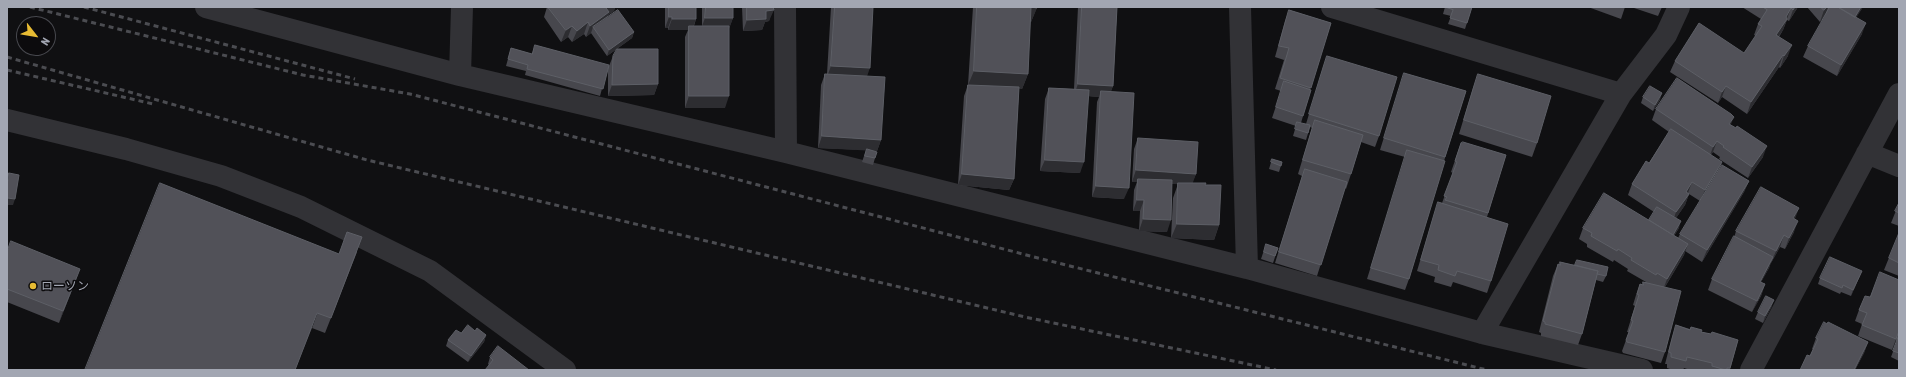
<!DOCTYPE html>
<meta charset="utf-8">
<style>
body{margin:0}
#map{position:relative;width:1906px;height:377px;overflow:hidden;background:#101012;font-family:"Asap Condensed",sans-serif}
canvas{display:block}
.frame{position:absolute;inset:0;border:8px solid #a2a6b2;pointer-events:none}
.north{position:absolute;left:16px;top:16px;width:40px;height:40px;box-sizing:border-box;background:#0c0b0d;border:1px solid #48494f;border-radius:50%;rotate:121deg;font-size:11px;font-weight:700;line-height:16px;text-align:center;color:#a2a6b2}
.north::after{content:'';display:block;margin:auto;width:14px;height:18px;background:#e7bb33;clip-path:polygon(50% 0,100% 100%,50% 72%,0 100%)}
</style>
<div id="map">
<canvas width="1906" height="377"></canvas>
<div class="frame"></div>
<div class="north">N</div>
</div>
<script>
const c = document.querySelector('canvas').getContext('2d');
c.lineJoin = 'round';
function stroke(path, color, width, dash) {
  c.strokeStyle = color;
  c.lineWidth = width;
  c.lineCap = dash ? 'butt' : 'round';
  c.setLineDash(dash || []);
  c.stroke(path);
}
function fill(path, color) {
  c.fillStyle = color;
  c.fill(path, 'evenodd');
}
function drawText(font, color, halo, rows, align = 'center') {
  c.font = font + ' "Asap Condensed","Noto Sans JP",sans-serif';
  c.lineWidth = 3;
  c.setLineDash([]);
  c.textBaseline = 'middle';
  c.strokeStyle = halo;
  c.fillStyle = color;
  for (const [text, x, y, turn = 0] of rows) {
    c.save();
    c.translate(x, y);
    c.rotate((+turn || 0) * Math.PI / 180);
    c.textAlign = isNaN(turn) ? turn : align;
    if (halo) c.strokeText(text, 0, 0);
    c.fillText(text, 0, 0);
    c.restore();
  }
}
stroke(new Path2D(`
 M206 7 460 75 786 152 1247 268 1482 333 1642 370
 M785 7 786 152
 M1240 7 1247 268
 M1332 7 1621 94
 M460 75 462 7
 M7 120 126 149 221 176 301 207 430 271 565 370
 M1867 153 1899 166
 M1482 333 1621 94 1666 35 1679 7
 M1751 370 1899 94`), '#323236', 22);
stroke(new Path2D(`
 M30 7 303 75 410 94 1038 258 1487 370
 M84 7 355 79
 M7 57 367 160 1025 317 1276 370
 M7 70 153 104`), '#4b4c51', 3, [5, 4]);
fill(new Path2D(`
 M547 7H615L614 11 608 15 607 18 634 32 632 38 607 56 591 33 586 37 584 34 572 42 568 37 561 42 544 17Z
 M665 7H696V19L694 26H702V7H733V18L729 28 725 108H685V37L688 30H668V28H665Z
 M742 7H773L769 21 765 22 762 30 743 31Z
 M831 7H873L867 76 881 140 877 151H874L875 158 873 165 862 162 866 150 818 148 821 85 825 74H827Z
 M973 7H1037L1031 22H1030L1028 74 1022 89 1019 88 1014 179 1009 190 958 185 964 96 968 85Z
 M1078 7H1117L1113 86 1111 91 1124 199 1092 197 1097 102 1099 97 1088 96 1080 173 1040 171 1045 99 1049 88 1074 89Z
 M1445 7H1472L1465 29 1448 24 1451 16 1443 14Z
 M1588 7H1625L1621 19Z
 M1631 7H1662L1658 16Z
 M1742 7H1798L1789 21 1787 20 1783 30 1779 37 1788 56 1780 68 1779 67 1747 114 1722 97 1718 103 1670 72 1675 61 1744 53 1756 36 1754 35 1758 24 1761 19Z
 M1807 7H1863L1856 17 1862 34 1837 76 1803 57 1808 46 1825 16 1820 22Z
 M1289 10 1331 23 1310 89 1303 116 1301 123 1306 124 1323 67 1327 56 1379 136 1375 147 1361 142 1351 174 1346 189 1345 188 1317 276 1275 263 1302 176 1298 174 1312 128 1310 127 1306 140 1293 136 1296 126 1272 118 1281 91 1275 89 1284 60 1275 57 1285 21Z
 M535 45 609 66 613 56 658 84 654 95 608 96V67L600 96 525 75 526 71 506 66 511 48 532 54Z
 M1404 73 1466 91 1444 161 1409 279 1405 290 1367 279 1405 157 1380 150Z
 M1478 74 1537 143 1532 157 1459 134 1473 88Z
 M1643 97 1660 100 1653 111 1641 103Z
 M1656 109 1731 125 1763 157 1748 178 1719 159 1720 157 1713 152 1711 155 1719 171 1749 181 1744 192 1702 262 1685 251 1684 255 1665 287V352L1661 363 1623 353 1622 351 1629 332H1627L1635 306 1633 305 1636 295 1640 284 1642 285 1643 282H1646L1627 271 1628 269 1614 260 1613 262 1587 247V244L1579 239 1583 228 1649 220 1654 212 1628 195 1632 184 1649 163 1669 132 1652 120ZM1689 194 1700 201 1680 234 1678 238 1674 236 1679 228 1676 218 1685 205Z
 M1138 138 1196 174 1192 183 1205 185 1219 225 1214 240 1171 238 1173 198 1178 184H1172L1167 232 1139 231 1140 211H1133L1134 190 1137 182H1132L1134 149Z
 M1461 143 1506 155 1487 217 1491 281 1487 293 1453 282 1451 287 1434 282 1435 277 1417 271 1434 214 1438 202 1442 203 1453 173 1451 172Z
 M1272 159 1282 162 1279 172 1269 169Z
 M1899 203V226L1891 223Z
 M1795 219 1794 232 1785 249 1780 247 1771 263V262L1769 268 1761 282 1765 284 1761 296 1752 312 1708 290 1712 279 1734 238 1736 231Z
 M1899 233V276L1884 270Z
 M1266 244 1278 248 1273 263 1261 259Z
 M7 252 76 280 59 323 7 302Z
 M357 252 325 333 312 328 339 254Z
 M1577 260 1606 276 1603 282 1596 280 1582 334 1578 345 1541 336V333L1539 332 1553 276 1558 264 1559 265 1560 262 1575 265Z
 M1862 271 1851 296 1841 292 1840 294 1818 284 1820 278Z
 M1899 280V361L1891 357 1897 341 1896 340 1892 350 1858 336 1862 324 1855 321 1859 310 1870 297Z
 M1772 306 1763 323 1755 319 1758 312Z
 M1827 324 1868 342 1864 353 1855 370H1800L1810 356 1813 349H1812L1816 338Z
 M1676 325 1690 329 1691 327 1701 332 1738 340 1730 370H1690L1684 368 1683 370H1673L1667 368V364H1665L1672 337Z
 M475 331 486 335 484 342 468 362 446 346 448 340 461 333Z
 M490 357 529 370 489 365 488 364Z`), '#47474d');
fill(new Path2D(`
 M608 7H615L614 11 608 15 605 23 593 27 591 33 586 37 590 26Z
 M1031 7 1037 8 1031 22H1026Z
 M1795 7H1798L1789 21 1793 10Z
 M1827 7H1828L1825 16 1820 22 1824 10Z
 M1861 7H1863L1851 26 1853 20Z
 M1791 8 1783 30 1772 46 1776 35Z
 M774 10 769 21 765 22 762 30 743 31 747 20 766 11Z
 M669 17H672L668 28H665Z
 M705 18H733L729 29H701Z
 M672 19H696L692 30 689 26 688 30H668Z
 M588 22 584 34 572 42 577 31Z
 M1866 23 1862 34 1837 76 1841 65Z
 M572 26 568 37 561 42 566 30Z
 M634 32 632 38 607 56 609 50Z
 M1792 45 1788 56 1780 68 1784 56Z
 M1783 55 1779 67 1747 114 1751 102Z
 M831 66 870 68 866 79 827 77Z
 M974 71 1028 74 1022 89 968 85Z
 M658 84 654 95 608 96 612 85Z
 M1078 84 1113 86 1109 97 1101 91 1099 97 1074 95Z
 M1726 86 1722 97 1718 103 1722 92Z
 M1662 93 1660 100 1653 111 1655 105Z
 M689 96H729L725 108H685Z
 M1734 117 1729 129V124Z
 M822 136 881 140 877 151 818 148Z
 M1717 141 1713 152 1709 158 1713 147Z
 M1767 146 1763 157 1748 178 1752 167Z
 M1045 160 1084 162 1080 173 1040 171Z
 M1722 162 1718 174 1700 201 1705 190Z
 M1136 170 1196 174 1192 185 1138 182V179L1137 182H1132Z
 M962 174 1014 179 1009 190 958 185Z
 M1749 181 1744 192 1702 262 1707 250Z
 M1692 182 1688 193 1686 192Z
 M1096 186 1129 188 1124 199 1092 197Z
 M1689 194 1685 205 1672 224 1676 212Z
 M7 198 15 199 13 205H7Z
 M1137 200H1144L1140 211H1133Z
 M1799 208 1795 219 1793 218Z
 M1143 219 1171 220 1167 232 1139 231Z
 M1681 221 1679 228 1670 242 1672 235Z
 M1798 221 1794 232 1785 249 1789 238Z
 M1177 224 1219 225 1214 240 1171 238Z
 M1784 235 1780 247 1771 263 1776 251Z
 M1688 244 1684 255 1663 290 1667 279Z
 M1773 257 1769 268 1755 293 1760 282Z
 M80 269 76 280 59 323 63 311Z
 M1862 271 1859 278 1851 296 1853 290Z
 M1765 284 1761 296 1752 312 1757 301Z
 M1774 300 1772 306 1763 323 1765 316Z
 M317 313 312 328 295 370Z
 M1899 331 1896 340 1892 350 1896 339Z
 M486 335 484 342 468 362 471 356Z
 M1868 342 1864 353 1855 370H1854Z`), '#2d2d31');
const building = new Path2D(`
 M548 7H608L606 8 609 12 590 26 588 22 577 31 572 26 566 30Z
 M669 7H696V19H672V17H669Z
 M706 7H733V18H705Z
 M747 7H773L774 10 766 11V19L747 20Z
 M835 7H873L870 68 831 66Z
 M977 7H1037V8L1031 7 1028 74 974 71Z
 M1082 7H1117L1113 86 1078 84Z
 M1445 7H1472L1467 23 1450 18 1453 10Z
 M1763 7H1795L1793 10 1791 8 1786 17 1787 19 1776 35 1792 45 1784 56 1783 55 1751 102 1726 86 1722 92 1675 61 1699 23 1744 53 1762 26 1758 24 1767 10Z
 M1821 7H1827L1824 10Z
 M1830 7H1838L1866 23 1841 65 1808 46Z
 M1838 7H1861L1855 17Z
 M618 10 634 32 609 50 593 27Z
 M1289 10 1331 23 1311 88 1280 78 1289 48 1279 46Z
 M689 26H729V96H689Z
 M535 45 609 65 603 89 527 69 528 65 508 59 511 48 532 54Z
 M617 49H658V84L612 85 613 56Z
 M1327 56 1397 77 1379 136 1309 114Z
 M1404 73 1466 91 1445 157 1384 138Z
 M825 74 885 77 881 140 822 136Z
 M1478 74 1551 96 1537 143 1464 120Z
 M1677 78 1731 114 1734 117 1729 124 1736 128 1737 126 1767 146 1752 167 1723 147 1724 146 1717 141 1713 147 1656 109Z
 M1284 81 1311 90 1303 116 1276 107Z
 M968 85 1019 87 1014 179 962 174Z
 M1650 86 1662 93 1655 105 1643 97Z
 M1049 88 1089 90 1084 162 1045 160Z
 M1101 91 1134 93 1129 188 1096 186Z
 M1315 120 1363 135 1351 174 1303 160Z
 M1297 122 1310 125 1308 133 1295 129Z
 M1671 129 1722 162 1705 190 1692 182 1686 192 1689 194 1676 212 1632 184 1646 161 1649 163Z
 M1138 138 1198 142 1196 174 1136 170Z
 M1463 142 1506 155 1488 213 1445 200 1447 197 1444 196 1457 162 1455 161 1461 143Z
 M867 149 877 152 875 158 865 156Z
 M1407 150 1445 161 1409 279 1371 268Z
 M1272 159 1282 162 1281 166 1271 162Z
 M1722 165 1749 181 1707 250 1680 234Z
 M1305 169 1347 182 1321 265 1279 252Z
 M9 173 19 175 15 199 7 198V187Z
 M1138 179 1172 180 1171 220 1143 219 1144 200H1137Z
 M160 183 339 254 347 232 362 237 331 318 317 313 295 370H85Z
 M1178 183H1206L1205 185H1221L1219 225 1177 224Z
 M1761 187 1799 208 1793 218 1798 221 1789 238 1784 235 1776 251 1736 231Z
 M1604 193 1688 244 1667 279 1657 273 1656 275 1631 260 1632 258 1618 249 1617 251 1591 236 1592 233 1583 228Z
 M1438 202 1508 224 1491 281 1457 271 1455 276 1438 270 1439 265 1421 260Z
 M1899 203V213L1895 211Z
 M1657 207 1681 221 1673 235 1649 220Z
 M1899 233V263L1889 258Z
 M1734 236 1773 257 1760 282 1765 284 1757 301 1712 279Z
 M11 241 80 269 63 311 7 289V252Z
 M1266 244 1278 248 1275 256 1264 252Z
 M1830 257 1862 271 1853 290 1843 285 1842 288 1820 278Z
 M1577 260 1608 267 1606 276 1597 274 1598 271 1575 265Z
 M1560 262 1598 271 1582 334 1545 324V322L1543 321 1558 264 1560 265Z
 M1880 272 1899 280V331L1896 339 1862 325 1867 313 1859 310 1865 296 1870 297Z
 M1643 282 1681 291 1665 352 1627 342 1626 340 1633 321 1631 320 1639 295 1637 294 1640 284 1643 285Z
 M1766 296 1774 300 1765 316 1758 312Z
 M1824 322 1827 324 1828 322 1868 342 1854 370H1800L1807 355 1810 356 1818 339 1816 338Z
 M468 325 475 331 477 328 486 335 471 356 448 340 456 330 461 333Z
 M1676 325 1690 330 1691 327 1702 330 1701 332 1711 334 1712 332 1738 340 1730 368H1727V370H1726L1712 366V363L1687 357 1686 361 1671 357V353L1669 352Z
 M1899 335V353L1893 351Z
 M498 346 529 370H485L493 360 490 357Z`);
fill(building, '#515158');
stroke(building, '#5d5f66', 1);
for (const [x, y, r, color] of [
 [33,286,4,"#e7bb33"]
]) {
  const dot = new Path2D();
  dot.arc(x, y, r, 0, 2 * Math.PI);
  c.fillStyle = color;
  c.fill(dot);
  stroke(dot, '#0c0b0d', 1.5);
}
drawText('12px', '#a2a6b2', '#0c0b0d', [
 ["ローソン",41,286]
], 'left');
</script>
